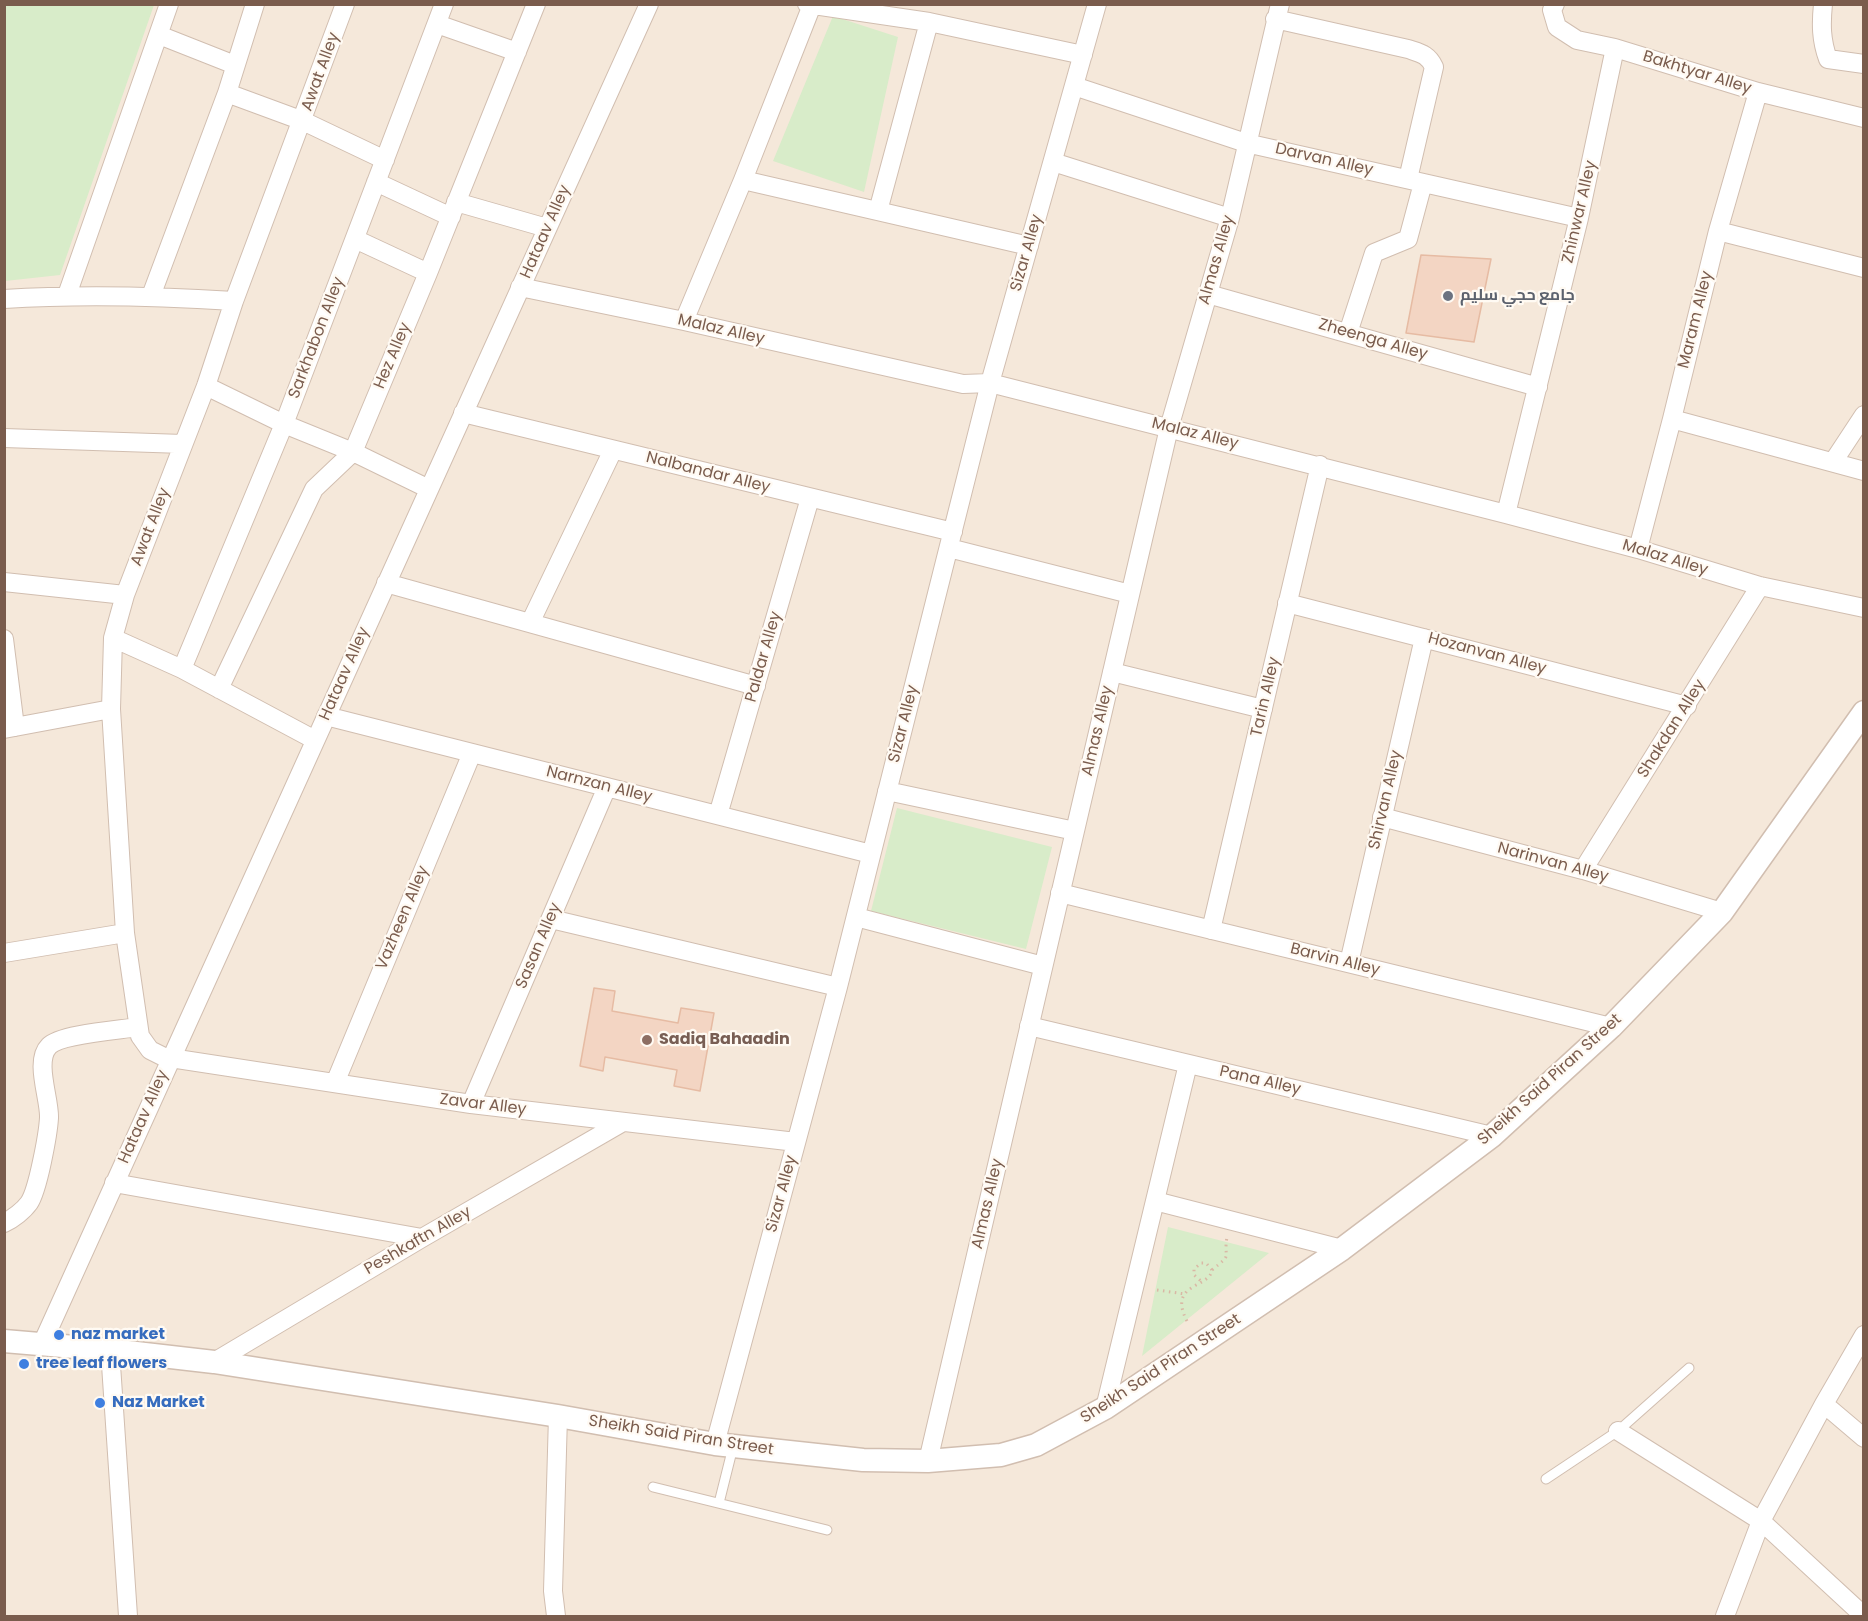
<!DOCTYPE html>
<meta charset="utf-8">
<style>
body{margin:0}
#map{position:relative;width:1868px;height:1621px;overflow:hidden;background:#fdf6ec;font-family:Poppins,sans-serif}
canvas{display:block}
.frame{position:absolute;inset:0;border:6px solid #7a5c4d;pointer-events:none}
</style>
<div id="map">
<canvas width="1868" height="1621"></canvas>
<div class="frame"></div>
</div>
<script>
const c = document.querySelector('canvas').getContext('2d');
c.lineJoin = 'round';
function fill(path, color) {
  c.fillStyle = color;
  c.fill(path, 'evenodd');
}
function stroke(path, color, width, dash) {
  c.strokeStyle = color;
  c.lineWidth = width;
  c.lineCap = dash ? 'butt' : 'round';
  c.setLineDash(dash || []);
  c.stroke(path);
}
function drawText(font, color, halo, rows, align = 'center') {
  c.font = font + ' Poppins,Cairo,sans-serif';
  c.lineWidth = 4.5;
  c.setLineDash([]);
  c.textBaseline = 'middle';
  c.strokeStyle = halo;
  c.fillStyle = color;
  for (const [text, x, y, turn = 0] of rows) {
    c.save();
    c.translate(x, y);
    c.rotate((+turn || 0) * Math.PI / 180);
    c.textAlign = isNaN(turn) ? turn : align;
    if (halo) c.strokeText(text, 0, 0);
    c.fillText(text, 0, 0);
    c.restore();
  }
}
fill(new Path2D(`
 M5 5H1863V1616H5Z`), '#f5e8da');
fill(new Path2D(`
 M4 5H154L60 275 5 281Z
 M833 16 898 37 864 192 773 161Z
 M897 808 1052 847 1026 949 871 911Z
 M1168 1227 1269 1253 1142 1356Z`), '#d8ecc9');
const building = new Path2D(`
 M1421 255 1491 259 1474 342 1406 333Z
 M594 988 615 991 612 1011 678 1023 681 1008 714 1013 700 1091 674 1086 677 1070 605 1057 603 1071 580 1066Z`);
fill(building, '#f3d5c3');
stroke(building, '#e6bba3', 1.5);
const service = new Path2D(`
 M1546 1479 1618 1431 1689 1368
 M653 1487 827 1530
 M719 1503 733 1447`);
const minor = new Path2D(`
 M345 4 234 301 206 386 125 595 113 638 111 709 125 933 140 1036 150 1050 164 1057 471 1104 796 1142
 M807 4 929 22 1083 55
 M1555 4 1552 10 1557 27 1577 40 1615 48 1758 92 1864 118
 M1823 4C1821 24 1821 40 1828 59L1864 64
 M1275 19 1408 49C1420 53 1428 54 1434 67L1408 179
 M437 24 517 52
 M159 35 235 65
 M1074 86 1246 143 1579 218
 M227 93 303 121 385 160
 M1053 162 1230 218
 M743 180 1029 246
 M376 182 451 217
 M456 202 547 228
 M878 211 929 22
 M1718 231 1864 268
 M355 239 428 273
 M520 287 684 321 963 384 990 383 1506 514 1638 549 1760 586 1864 608
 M1208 294 1538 387
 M67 295 169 4
 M151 296 227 93 255 4
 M4 299C82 294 157 296 234 301
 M684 321 743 180 812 5
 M1348 333 1374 253 1408 239 1423 183
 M206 386 284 424 353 452 429 489
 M463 413 953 532
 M1672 419 1864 471
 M4 438 183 444
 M1833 462 1864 415
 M1506 514 1579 218 1615 48
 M949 548 1130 594
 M1638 549 1672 419 1718 231 1758 92
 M4 582 125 595
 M386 583 756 686
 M1287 603 1687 706
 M530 623 613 450
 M113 638 182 669 315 740
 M4 639 15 727
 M182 669 284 424 444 4
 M1112 672 1263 709
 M219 689 314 489 353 452 428 273 536 4
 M326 716 871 854
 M4 729 111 709
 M887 791 1075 831
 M718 815 810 498
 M1382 817 1583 870 1722 912
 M1583 870 1760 586
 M1060 893 1611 1027
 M856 917 1043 966
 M551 919 838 987
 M1211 930 1320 465
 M4 953 125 933
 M1349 963 1424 638
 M1029 1026 1492 1136
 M335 1083 472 753
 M471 1104 607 787
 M114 1183 422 1238
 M1155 1201 1342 1249
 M4 1223C13 1219 24 1210 29 1203 38 1190 48 1134 49 1118 50 1099 34 1061 49 1046 60 1034 120 1030 138 1027
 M42 1344 649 4
 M110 1350 128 1616
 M214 1362 422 1238 623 1122
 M1824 1404 1864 1438
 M1105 1408 1188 1064
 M1618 1431 1761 1521 1864 1616
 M715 1444 838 987 990 383 1097 4
 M928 1461 1169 428 1230 218 1280 4
 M556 1616 553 1591 558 1416
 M1725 1616 1761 1521 1824 1404 1864 1335`);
const tertiary = new Path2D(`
 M4 1341 110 1350 214 1362 558 1416 715 1444 863 1460 928 1461 1001 1455 1036 1445 1105 1408 1342 1249 1492 1136 1611 1027 1722 912 1864 712`);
stroke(service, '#d1beb0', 11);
stroke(minor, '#d1beb0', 20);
stroke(tertiary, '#d1beb0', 25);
stroke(new Path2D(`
 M1212 1270C1234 1252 1223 1261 1227 1237
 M1157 1290 1185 1294
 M1187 1321C1167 1283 1210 1288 1212 1270L1206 1263H1201L1194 1269V1275L1201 1281`), '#d9b8a5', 3, [1.5, 4.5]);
stroke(service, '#fff', 9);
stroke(minor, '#fff', 18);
stroke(tertiary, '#fff', 22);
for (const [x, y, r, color] of [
 [1448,296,6,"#6b7280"],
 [647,1040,6,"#8d6e63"],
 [59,1335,6,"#3f7fe0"],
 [24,1364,6,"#3f7fe0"],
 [100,1403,6,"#3f7fe0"]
]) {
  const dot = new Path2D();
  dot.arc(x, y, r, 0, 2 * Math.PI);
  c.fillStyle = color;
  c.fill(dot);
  stroke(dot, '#fffaf3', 2);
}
drawText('16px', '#7a5c4d', '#fffaf3', [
 ["Awat Alley",321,72,-70],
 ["Bakhtyar Alley",1697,73,17],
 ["Darvan Alley",1324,160,13],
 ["Zhinwar Alley",1580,212,-77],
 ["Hataav Alley",546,232,-66],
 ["Sizar Alley",1027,253,-74],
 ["Almas Alley",1217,260,-74],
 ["Maram Alley",1696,320,-76],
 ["Malaz Alley",721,330,13],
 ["Sarkhabon Alley",317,338,-69],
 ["Zheenga Alley",1373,340,16],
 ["Hez Alley",393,356,-67],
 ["Malaz Alley",1195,434,14],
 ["Nalbandar Alley",708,473,14],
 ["Awat Alley",151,527,-69],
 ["Malaz Alley",1665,558,17],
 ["Hozanvan Alley",1487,654,15],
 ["Paldar Alley",764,657,-74],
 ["Hataav Alley",345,674,-66],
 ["Tarin Alley",1266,697,-77],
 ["Sizar Alley",904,724,-76],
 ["Shakdan Alley",1672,729,-58],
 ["Almas Alley",1098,731,-77],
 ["Narnzan Alley",599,785,14],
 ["Shirvan Alley",1386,800,-77],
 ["Narinvan Alley",1553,863,15],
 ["Vazheen Alley",403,918,-67],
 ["Sasan Alley",539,946,-67],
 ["Barvin Alley",1335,960,14],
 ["Sheikh Said Piran Street",1550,1080,-42],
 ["Pana Alley",1260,1081,13],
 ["Zavar Alley",483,1105,7],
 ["Hataav Alley",144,1117,-66],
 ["Sizar Alley",782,1194,-75],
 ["Almas Alley",988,1204,-77],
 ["Peshkaftn Alley",418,1241,-30],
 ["Sheikh Said Piran Street",1161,1369,-33],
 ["Sheikh Said Piran Street",681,1436,9]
]);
drawText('bold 16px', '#5b616d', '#fffaf3', [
 ["جامع حجي سليم",1460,296]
], 'left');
drawText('bold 16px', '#785e54', '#fffaf3', [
 ["Sadiq Bahaadin",659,1040]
], 'left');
drawText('bold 16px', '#366cbe', '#fffaf3', [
 ["naz market",71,1335],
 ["tree leaf flowers",36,1364],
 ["Naz Market",112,1403]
], 'left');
</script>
